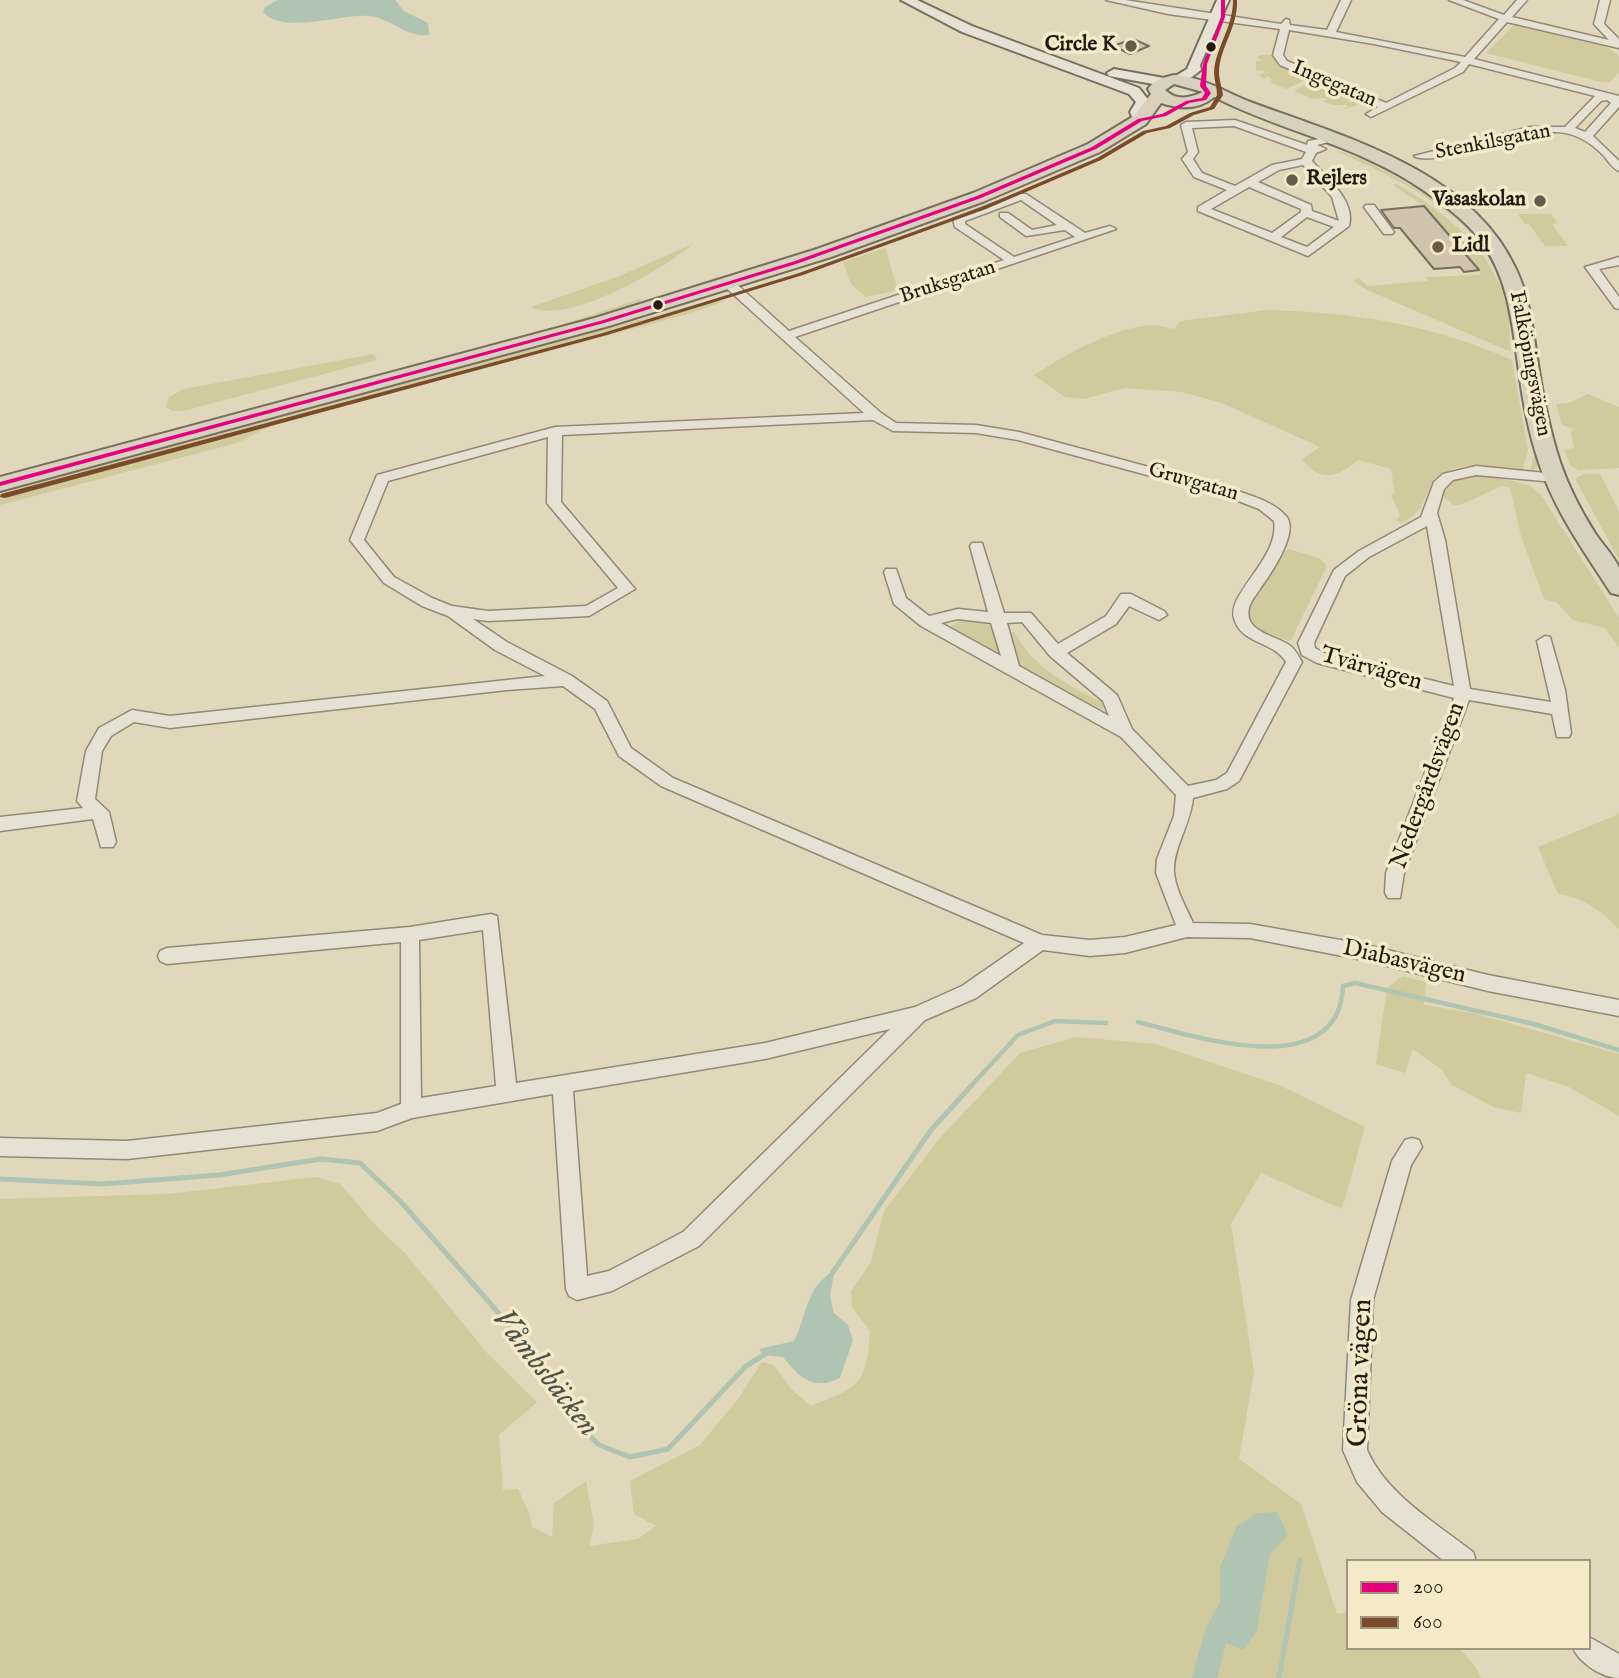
<!DOCTYPE html>
<meta charset="utf-8">
<style>
body{margin:0}
#map{position:relative;width:1619px;height:1678px;overflow:hidden;background:#e1d7ba;font-family:"IM FELL English",serif}
canvas{display:block}
.legend{position:absolute;left:1346px;top:1559px;width:245px;height:91px;box-sizing:border-box;background:#f5eac8;border:2px solid #a2967f;margin:0;padding:9px 12px;list-style:none;font-size:21px;color:#251911}
.legend li{display:flex;align-items:center;gap:14px;height:35px}
.legend b{width:35px;border:2px solid #a2967f}
</style>
<div id="map">
<canvas width="1619" height="1678"></canvas>
<ul class="legend">
<li><b style="height:9px;background:#e5007d"></b>200</li>
<li><b style="height:9px;background:#7a4b2a"></b>600</li>
</ul>
</div>
<script>
const c = document.querySelector('canvas').getContext('2d');
c.lineJoin = 'round';
function fill(path, color) {
  c.fillStyle = color;
  c.fill(path, 'evenodd');
}
function stroke(path, color, width, dash) {
  c.strokeStyle = color;
  c.lineWidth = width;
  c.lineCap = dash ? 'butt' : 'round';
  c.setLineDash(dash || []);
  c.stroke(path);
}
function drawText(font, color, halo, rows, align = 'center') {
  c.font = font + ' "IM FELL English",serif';
  c.lineWidth = 7;
  c.setLineDash([]);
  c.textBaseline = 'middle';
  c.strokeStyle = halo;
  c.fillStyle = color;
  for (const [text, x, y, turn = 0] of rows) {
    c.save();
    c.translate(x, y);
    c.rotate((+turn || 0) * Math.PI / 180);
    c.textAlign = isNaN(turn) ? turn : align;
    if (halo) c.strokeText(text, 0, 0);
    c.fillText(text, 0, 0);
    c.restore();
  }
}
fill(new Path2D(`
 M1514 25 1607 47 1619 56V72L1610 82H1601L1486 53Z
 M1259 55H1273L1285 67 1310 78 1286 89 1270 82 1272 79 1267 76 1264 79 1259 75 1264 73 1263 70 1256 71V61H1263L1257 58Z
 M1316 80 1365 101V102L1345 109 1343 108 1348 107 1346 105H1333L1322 101 1327 100 1325 98 1313 99 1294 91 1303 85 1307 88 1319 84Z
 M1334 150C1361 156 1387 172 1411 186 1461 214 1505 256 1516 314 1519 334 1517 353 1521 372 1528 402 1534 432 1539 462L1538 466 1531 472C1531 466 1533 462 1534 456 1536 428 1523 399 1518 372 1513 345 1516 319 1508 292 1484 218 1399 179 1334 150Z
 M1397 184C1448 215 1493 248 1508 310 1511 325 1508 338 1511 352L1367 290 1353 281 1358 278 1368 286 1428 281 1426 277 1480 275 1479 270 1424 206 1393 185Z
 M1518 214H1551L1558 223 1552 224 1568 246H1545L1529 224H1525Z
 M693 244C665 268 567 326 531 307L617 277Z
 M885 248 898 290 866 297 851 284 843 262Z
 M640 299 641 301 608 314 0 476 533 334Z
 M710 301H725L688 314 273 425 237 443 0 505V494L135 454Z
 M1267 310C1353 312 1434 325 1512 360L1528 451 1522 472C1490 467 1445 454 1428 492 1421 508 1418 515 1401 523L1396 520 1400 515 1391 495 1395 493 1391 469 1358 460C1337 477 1321 484 1302 459L1320 447 1222 403 1182 392 1125 388 1084 399 1065 397 1034 375C1064 355 1115 327 1152 325 1159 325 1167 328 1174 329L1181 321Z
 M374 354 377 360 183 411H172L166 407 169 397 184 389Z
 M1588 394 1619 407V468L1579 470 1571 466 1564 450 1574 448 1571 432 1574 429 1562 425 1556 404 1569 403Z
 M1480 473 1529 485 1541 495 1619 618V648L1605 628 1573 620 1557 603 1544 599 1521 536 1510 488 1502 486 1460 505H1453L1442 495 1452 481Z
 M1584 474H1600L1619 512V560L1576 480 1577 477Z
 M1288 549 1319 558 1327 566 1291 640 1288 641 1261 631 1246 615 1267 574Z
 M962 620C992 618 996 631 1002 657L950 630V626Z
 M1010 632H1014C1035 669 1067 685 1104 703L1103 710 1020 666Z
 M1619 812V930C1602 910 1584 898 1558 894L1538 847 1617 815Z
 M1402 976 1426 982 1424 1005 1473 1013 1619 1054V1116L1569 1087 1526 1073 1521 1113 1494 1107 1452 1085 1441 1069 1413 1049 1405 1073 1376 1064 1387 988Z
 M1076 1037 1156 1044 1279 1085 1365 1127 1342 1209 1261 1173 1231 1224 1254 1372 1239 1459 1301 1504 1337 1614 1348 1612V1648H1459L1475 1666 1481 1678H0V1199L168 1194 316 1177 340 1184 378 1228 405 1253 488 1354 537 1402 499 1435 503 1490 518 1489 529 1513 532 1527 552 1537 554 1503 586 1481 594 1525 589 1546 638 1539 656 1526 634 1514 630 1481 700 1445 738 1399 762 1362 774 1365 792 1390 811 1406C859 1387 867 1385 870 1331L852 1307 851 1291 871 1262 884 1211 940 1138 1020 1053Z`), '#d0ca9c');
fill(new Path2D(`
 M278 0H395L404 11 428 23 429 35C405 38 391 17 368 16 341 14 282 35 263 12L265 7Z
 M835 1268 830 1296 834 1313 848 1325 853 1340 840 1378C813 1391 800 1378 783 1357L763 1355 759 1349 794 1341C803 1324 805 1305 815 1288 820 1281 829 1274 835 1268Z
 M1277 1512 1288 1535 1270 1554 1257 1631 1243 1650 1226 1643 1217 1678H1192L1205 1630 1220 1602V1567L1237 1526 1258 1513Z`), '#b0c4b2');
stroke(new Path2D(`
 M1138 1022C1193 1036 1339 1085 1343 986L1355 983 1534 1024 1619 1050
 M970 1087 1018 1035 1055 1021 1106 1023`), '#b0c4b2', 4.5);
stroke(new Path2D(`
 M0 1179 103 1184 219 1175 321 1159 360 1163 401 1202 517 1334 576 1422 599 1445 630 1457 668 1449 746 1366 767 1353
 M833 1272 931 1130 972 1085
 M1279 1678 1300 1560`), '#b0c4b2', 5);
const building = new Path2D(`
 M1133 39 1149 46 1130 54 1113 46Z
 M1424 206 1479 270 1464 272 1460 267 1434 269 1400 228H1394L1381 210Z`);
fill(building, '#d2c3af');
stroke(building, '#766f61', 2);
const street = new Path2D(`
 M1106 0H1125L1281 24 1286 19 1289 20 1290 25 1327 30 1341 0H1351L1336 32 1465 57 1499 19 1449 0H1463L1504 15 1517 0H1527L1512 17 1609 40 1594 24 1600 0H1610L1604 24 1619 39V48L1507 22 1474 59 1619 96V107L1593 136 1619 161V171C1612 168 1609 162 1604 156 1590 141 1572 131 1552 132 1522 132 1431 168 1414 156L1530 127H1565L1595 96 1469 64 1463 72 1371 117 1366 114 1378 107 1280 65 1273 55 1280 29 1168 14ZM1289 30 1374 44 1461 62 1455 68 1386 103 1287 61 1283 55ZM1607 100 1611 103 1585 132 1575 128 1601 101Z
 M1235 120 1307 145 1308 141 1336 136V140L1317 145 1326 149 1316 153 1312 161C1327 178 1356 201 1349 226L1308 256 1198 211V207L1227 190 1194 177 1182 159 1188 152 1181 125 1186 122ZM1234 126 1306 152 1302 159 1272 165 1235 186 1202 173 1193 159 1198 152 1192 128ZM1303 165 1332 197 1339 221 1312 211 1311 205 1258 182 1279 170ZM1249 187 1301 209V212L1272 233 1211 209ZM1307 217 1334 227 1307 247 1281 237Z
 M1018 194H1026L1085 233 1110 226 1116 229 795 337 881 413 896 423 976 425 1019 432 1238 491C1254 497 1274 502 1286 516 1300 532 1270 575 1260 589 1254 598 1246 606 1249 618 1253 633 1278 637 1289 645 1295 649 1298 655 1302 662L1239 781 1227 789 1193 798C1191 823 1173 848 1174 871 1175 889 1186 907 1193 923L1250 924 1363 944 1488 975 1619 1000V1016L1488 991 1363 960 1250 938 1187 937 1125 953 1090 956 1043 950 976 998 925 1020 699 1246 612 1291 577 1300 569 1296 566 1289 553 1094 412 1118 377 1131 127 1159 0 1156V1138L127 1141 377 1113 401 1104V942L167 964 160 961 158 956 160 951 167 948 410 927 491 914 497 916 516 1083 765 1043 915 1007 962 986 1024 943 661 786 619 756 595 709 563 686 507 690 170 728 134 722 111 736 102 751 95 799 109 812 116 842 113 847H101L93 819 0 831V817L83 808 77 801 86 751 99 728 132 710 170 716 545 676 495 650 448 616 422 606 384 583 350 540 377 475 555 427 864 413 724 286V280H732L789 331 1004 260 955 227 953 219ZM1021 200 1057 225 1032 230 1008 213H1000V217L1026 236 1065 230 1075 237 1014 257 965 224V221ZM873 420 893 431 976 433 1018 440 1228 497 1259 509 1274 521C1280 558 1227 593 1234 618 1240 644 1274 641 1286 662L1227 773 1216 780 1188 786 1132 729 1117 695 1067 653 1116 624 1129 606 1159 620 1167 615 1164 611 1131 594H1121L1106 616 1058 644 1031 613H1004L982 543H972L970 546 988 612 958 609 929 616 906 598 896 569H886L884 572 894 604 921 626 1121 737 1176 795 1174 816 1157 859 1156 873 1176 925 1125 937 1090 940 1042 935 673 778 631 748 607 701 572 676 507 642 473 619 488 621 589 616 635 589 561 502 562 435ZM548 437 547 503 618 588 586 606 488 611 452 606 432 598 394 577 364 540 388 481ZM958 619 991 623 1001 656 941 623ZM1022 622 1050 656 1103 701 1109 716 1019 666 1007 623ZM483 930 496 1086 421 1098 419 940ZM890 1029 683 1232 609 1271 587 1276 573 1091 765 1059Z
 M1366 205H1374L1394 232 1392 234H1384L1364 207Z
 M1619 257V265L1599 269 1619 297V309L1615 308 1585 267Z
 M1476 466 1555 474 1562 478 1555 482 1476 475 1453 480 1444 489 1437 513 1445 540 1470 689 1551 702 1537 641 1545 636 1550 637 1565 690 1571 733 1569 737H1557L1552 714 1469 700 1404 873 1400 898H1388L1385 893 1386 873 1454 698 1317 663 1302 655 1298 643 1334 570 1359 551 1421 517 1434 482 1443 474ZM1427 526 1454 686 1328 655 1315 648 1314 643 1345 576 1369 557Z
 M1412 1138 1419 1140 1422 1147 1411 1165 1373 1300 1367 1450C1386 1494 1436 1523 1473 1552L1476 1561H1444L1382 1512 1357 1482 1343 1450 1351 1300 1392 1161 1405 1140Z
 M1589 1637 1619 1654V1678C1603 1678 1579 1663 1573 1648H1589Z`);
const secondary = new Path2D(`
 M901 0H917L972 26 1139 88 1150 102 1144 112 1147 120 1140 124 1135 123 1130 112 1136 102 1129 94 962 32Z
 M1217 0H1229L1200 65 1201 70 1184 83H1174V77L1187 69Z
 M1114 69 1164 78 1171 82 1164 86 1109 76 1107 73Z`);
const primary = new Path2D(`
 M1174 75C1204 77 1226 93 1253 103 1345 137 1469 170 1515 267 1530 297 1533 331 1538 364 1543 397 1550 431 1560 462 1569 488 1581 511 1595 533 1602 544 1615 557 1619 568 1619 576 1619 587 1619 595L1611 593C1584 551 1554 510 1539 463 1528 431 1522 397 1518 364 1512 322 1508 278 1482 243 1467 221 1444 205 1423 190 1358 145 1283 132 1214 97 1199 110 1179 109 1161 103L1146 124 1100 152 985 201 831 257 609 326 0 491V477L595 318 817 249 973 193 1088 144 1134 116 1151 94 1148 89C1155 79 1163 78 1174 75ZM1174 84 1203 92C1189 98 1177 101 1165 90Z`);
stroke(street, '#908978', 3);
stroke(secondary, '#766f61', 4);
stroke(primary, '#766f61', 4);
fill(street, '#e5e1d3');
fill(secondary, '#e5e1d3');
fill(primary, '#d9d1be');
fill(new Path2D(`
 M1221 0H1225V17L1207 64 1206 86 1211 93 1206 100 1189 103 1166 116 1142 121 1096 149 981 198 799 263 604 323 0 486V482L600 321 795 261 977 196 1092 147 1138 119 1162 114 1186 101 1202 98 1205 93 1200 86 1203 64 1221 17Z`), '#e5007d');
fill(new Path2D(`
 M1233 0H1237C1238 28 1220 46 1219 72 1219 80 1222 87 1223 95L1214 109 1194 115 1170 128 1147 133 1101 160 986 209 803 275 607 335 5 498 0 497 1 494 603 333 799 273 982 207 1097 158 1143 131 1166 126 1190 113 1210 107 1217 95C1217 87 1214 80 1214 72 1216 46 1233 28 1233 0Z`), '#7a4b2a');
for (const [x, y, r, color] of [
 [1131,46,7,"#675c4c"],
 [1211,47,6,"#251911"],
 [1292,180,7,"#675c4c"],
 [1540,201,7,"#675c4c"],
 [1438,247,7,"#675c4c"],
 [658,305,6,"#251911"]
]) {
  const dot = new Path2D();
  dot.arc(x, y, r, 0, 2 * Math.PI);
  c.fillStyle = color;
  c.fill(dot);
  stroke(dot, '#f5eac8', 2.5);
}
drawText('bold 21px', '#251911', '#f5eac8', [
 ["Circle K",1117,46],
 ["Rejlers",1306,180,"left"],
 ["Vasaskolan",1526,201],
 ["Lidl",1452,247,"left"]
], 'right');
drawText('21px', '#251911', '#f5eac8', [
 ["Ingegatan",1334,85,23],
 ["Stenkilsgatan",1493,143,-11],
 ["Bruksgatan",948,283,-18],
 ["Falköpingsvägen",1529,364,79],
 ["Gruvgatan",1193,483,16]
]);
drawText('24px', '#251911', '#f5eac8', [
 ["Tvärvägen",1371,670,16],
 ["Nedergårdsvägen",1429,786,-70],
 ["Diabasvägen",1404,963,13]
]);
drawText('28px', '#251911', '#f5eac8', [
 ["Gröna vägen",1362,1373,-88]
]);
drawText('italic 32px', '#4e5248', '#f5eac8', [
 ["Våmbsbäcken",544,1374,52]
]);
</script>
